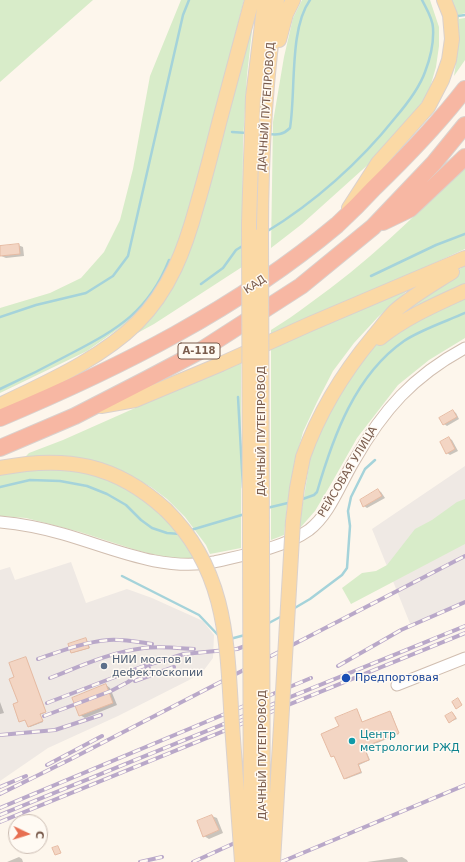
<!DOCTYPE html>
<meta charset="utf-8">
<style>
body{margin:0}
#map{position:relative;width:465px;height:862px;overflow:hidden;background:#fdf6ec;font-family:"DejaVu Sans",sans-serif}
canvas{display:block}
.north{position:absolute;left:8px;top:814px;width:40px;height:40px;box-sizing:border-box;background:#fffaf3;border:1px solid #cabbb1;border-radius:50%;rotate:94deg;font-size:11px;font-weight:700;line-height:16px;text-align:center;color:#7a5c4d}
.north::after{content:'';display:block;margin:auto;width:14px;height:18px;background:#e76f51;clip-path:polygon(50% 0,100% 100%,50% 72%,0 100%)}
</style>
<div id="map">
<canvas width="465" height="862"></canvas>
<div class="north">С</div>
</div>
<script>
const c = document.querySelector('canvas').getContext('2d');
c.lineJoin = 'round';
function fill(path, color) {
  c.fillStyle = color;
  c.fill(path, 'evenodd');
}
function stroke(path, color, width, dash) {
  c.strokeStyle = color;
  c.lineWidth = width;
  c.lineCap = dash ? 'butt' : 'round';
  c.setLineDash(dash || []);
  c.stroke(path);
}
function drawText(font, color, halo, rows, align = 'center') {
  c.font = font + ' "DejaVu Sans",sans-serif';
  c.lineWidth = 3;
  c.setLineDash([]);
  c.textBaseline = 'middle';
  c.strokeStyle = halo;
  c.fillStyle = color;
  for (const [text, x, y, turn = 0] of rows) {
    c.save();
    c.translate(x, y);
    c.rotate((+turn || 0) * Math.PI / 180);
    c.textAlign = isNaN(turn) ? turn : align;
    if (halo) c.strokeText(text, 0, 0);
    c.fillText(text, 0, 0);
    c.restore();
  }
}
fill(new Path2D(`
 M465 466V602L411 626 372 529Z
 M71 562 86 603 127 589 152 598 203 621 214 635 213 658 201 674 118 716 48 748 0 781V570L10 567 15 580Z`), '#efe9e4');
fill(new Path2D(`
 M0 0H93L0 82Z
 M181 0H244L184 232 167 271 146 305 121 327 87 351 0 393V308L50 293 81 278 104 252 120 220 133 169 150 76Z
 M302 0H430L439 27V46L436 67 429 91 401 135 302 224 271 248 273 122 284 57 293 18Z
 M450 0H465V13L459 15V19L465 18V60L454 76 458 48 457 28Z
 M254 13 247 75 243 142 242 267 154 324 121 342 162 300Z
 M465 166V249L271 337V330C284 322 297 313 309 304 366 264 416 215 465 166Z
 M465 266V285L400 315 436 284Z
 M408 290 378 317 354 343 333 371 317 402 303 432 295 462 287 506 284 535 271 540V346Z
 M465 296V338L429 360 398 385 357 438 331 484 315 511 300 528V521L309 466V458L331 404 362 360 382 339Z
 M241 361V548L210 554 206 545 185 517 167 499 151 487 123 472 88 460 27 459 26 456 29 453 63 440Z
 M45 466 85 470 137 491 177 527 197 559H174L139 551 80 532 26 518 0 516V473Z
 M465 499V544L351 604 342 588 362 573 376 571 387 565 415 529 432 520 457 502Z`), '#d8ecc9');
fill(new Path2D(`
 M18 245 23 247 24 256 6 258 1 256Z
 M453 411 456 413 459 419 447 426 444 424Z
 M449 438 452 440 458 451 450 455 447 453Z
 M378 490 381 492 385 498 367 508 364 506Z
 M86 639 90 648 72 653Z
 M26 658 46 712 40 715 43 722 30 727 26 720 20 721 16 678Z
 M106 685 110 688 117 705 85 718 80 715Z
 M0 702 4 713 0 714Z
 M357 710 363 723 391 712 399 734 365 748 370 760 359 765 362 773 346 779 335 756 331 757 340 727Z
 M453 713 457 719 450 722 446 717Z
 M212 816 217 818 223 833 209 839 204 836Z
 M19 857 22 859 23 862H7Z
 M402 857 407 860 408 862H367Z`), '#0003');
stroke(new Path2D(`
 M458 16 465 15
 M232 132 247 133
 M268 134C277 135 283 135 290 128 296 92 289 29 310 0
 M266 232C314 203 360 162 395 118 407 104 419 89 425 72 430 59 434 43 433 28 433 19 426 8 422 0
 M371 276 436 245 465 234
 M201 284 223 268 236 250 244 245
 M0 317 36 305 86 293 113 276 128 256 183 15 189 0
 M0 389C24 378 48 366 72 353 118 329 149 311 169 260
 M238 397 243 488
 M0 487 30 480 60 481 87 486 107 494 126 505 141 520 152 528 167 533 180 534
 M300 500 314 495 317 492C333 437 355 375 404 341 420 330 447 321 465 313
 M267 508 292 502
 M191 530 245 514
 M122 576 199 615 219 636
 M293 609 310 599 342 575 347 568 350 526 348 511 351 497 365 469 375 460
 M267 624 282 616
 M230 639 245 635`), '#a5d3da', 2.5);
const building = new Path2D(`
 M19 244 20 254 0 256V246Z
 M453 410 457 417 443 425 439 418Z
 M449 437 455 449 446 454 440 442Z
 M378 489 382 496 363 507 360 500Z
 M86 638 89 648 71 653 68 644Z
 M26 657 46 712 40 714 43 721 28 727 25 720 19 722 13 704 18 702 9 679 14 677 9 663Z
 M106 684 113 703 79 716 72 698Z
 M458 698 462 705 456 709 452 702Z
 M357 709 362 722 390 711 399 733 364 747 369 760 358 764 361 772 344 779 334 756 331 757 321 734 339 726 335 718Z
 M452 712 456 718 449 723 445 716Z
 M212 815 219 830 203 837 197 821Z
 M58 846 61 853 55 855 52 848Z`);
fill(building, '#f3d5c3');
stroke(building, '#e6bba3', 1);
const minor = new Path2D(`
 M0 522C22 524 42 528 63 534 112 548 162 572 214 562 244 555 284 548 309 530 330 514 340 484 354 461 383 410 413 376 465 348
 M397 685 465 658`);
const major = new Path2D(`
 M279 40 286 14 293 0
 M253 97 265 0
 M349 208 378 163 428 107 442 80 449 60 452 39 450 15 444 0
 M261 235C261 156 265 78 277 0
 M380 338C406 317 435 305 465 291
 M0 405C47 382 99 360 137 323 170 290 185 249 197 205 205 178 212 151 219 123 230 82 241 41 252 0
 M101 406 135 400 221 364 310 324 465 258
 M303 457C319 412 343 373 373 337 380 329 387 319 395 311 412 296 433 284 452 272
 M0 468C66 455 116 464 166 510`);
const highway = new Path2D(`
 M383 222 410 209 465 157
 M0 418C119 368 237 309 337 225 350 213 363 200 375 187 407 156 438 124 465 89
 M0 448 75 416 147 379 200 351 301 286 373 227 434 163 465 125`);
stroke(minor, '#d1beb0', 13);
stroke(major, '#dad1cd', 16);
stroke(highway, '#dad1cd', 18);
stroke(minor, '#fff', 11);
stroke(major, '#fbd9a5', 14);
stroke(highway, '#f7b7a3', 16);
const rail = new Path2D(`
 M38 659C61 651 84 642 109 640 123 639 138 642 152 644
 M338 666 401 630 465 602
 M50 678C81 666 111 652 144 648 160 646 178 648 194 649
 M135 681 174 667
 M47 703 141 667 184 654 237 649 256 642
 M44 716 111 691 128 682 149 668
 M0 735 55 730 101 715
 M47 765 102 736
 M0 787 26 776
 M0 794 71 759 465 556
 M0 808 311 678
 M0 815 465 626
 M0 822 465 633
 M140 862 162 857
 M193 862 261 831
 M281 862 465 785`);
stroke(rail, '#b9a8c9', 4);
stroke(rail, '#fffaf3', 2.5, [8]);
const majorBridge = new Path2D(`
 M261 235 263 862
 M166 510C228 571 227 645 232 725 235 771 239 816 242 862
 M251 862 249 223 253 97
 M273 862 293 521 297 488 303 457`);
stroke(majorBridge, '#dad1cd', 16, []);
stroke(majorBridge, '#fbd9a5', 14);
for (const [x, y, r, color] of [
 [104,666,4,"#5c6f8a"],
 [346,678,5,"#1a4fb4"],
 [352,741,4,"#0f9aa8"]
]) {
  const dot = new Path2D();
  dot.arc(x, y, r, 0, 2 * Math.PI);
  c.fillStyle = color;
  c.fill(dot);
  stroke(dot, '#fffaf3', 1.5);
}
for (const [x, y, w] of [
 [199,351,42]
]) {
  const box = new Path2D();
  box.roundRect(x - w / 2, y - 8, w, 16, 3);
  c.fillStyle = '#fffaf3';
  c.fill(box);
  stroke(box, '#7a5c4d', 1);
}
drawText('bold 10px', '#7a5c4d', null, [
 ["А-118",199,351]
]);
drawText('11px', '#7a5c4d', '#fffaf3', [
 ["ДАЧНЫЙ ПУТЕПРОВОД",267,107,-86],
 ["КАД",255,285,-34],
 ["ДАЧНЫЙ ПУТЕПРОВОД",262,431,-90],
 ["РЕЙСОВАЯ УЛИЦА",348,472,-59],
 ["ДАЧНЫЙ ПУТЕПРОВОД",263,755,-90]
]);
drawText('11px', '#4e5e75', '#fffaf3', [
 ["НИИ мостов и",112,660],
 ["дефектоскопии",112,673]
], 'left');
drawText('11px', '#164399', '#fffaf3', [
 ["Предпортовая",355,678]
], 'left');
drawText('11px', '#0d838f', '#fffaf3', [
 ["Центр",360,735],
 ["метрологии РЖД",360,748]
], 'left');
</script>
